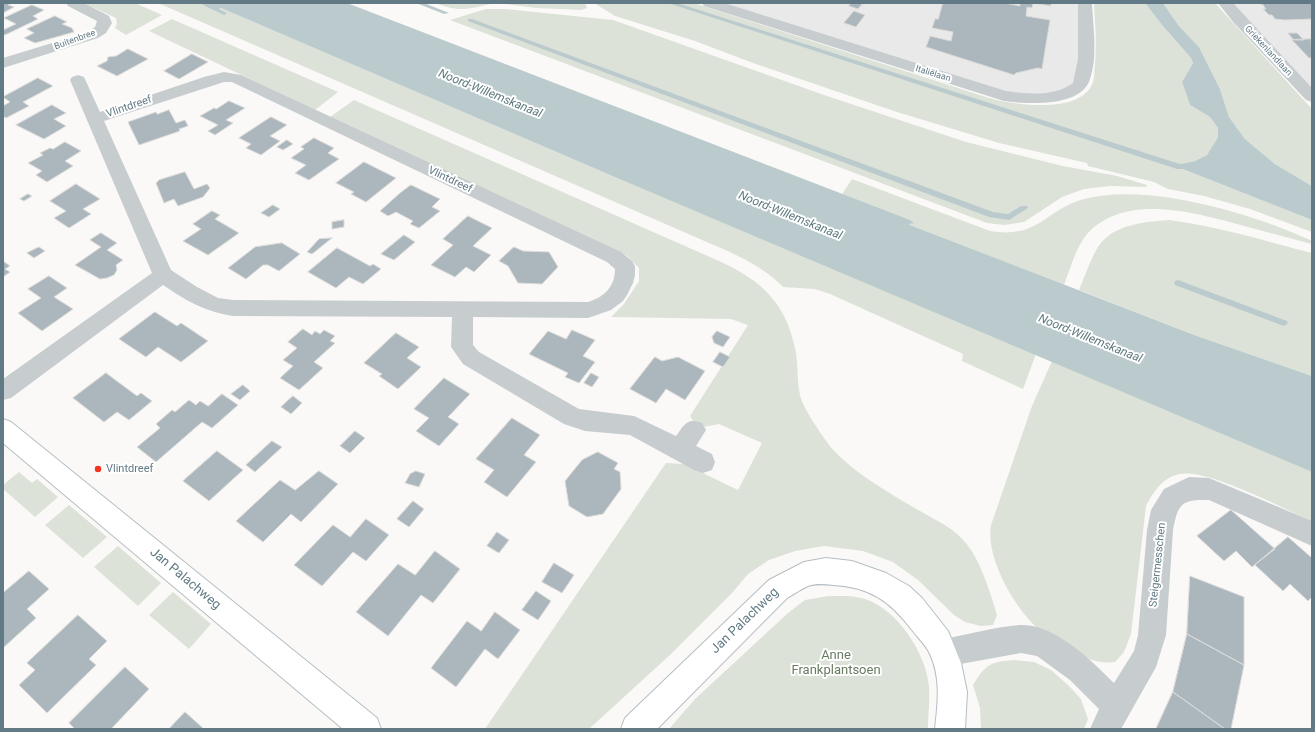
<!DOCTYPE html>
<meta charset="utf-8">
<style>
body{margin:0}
#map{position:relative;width:1315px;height:732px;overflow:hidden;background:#faf9f7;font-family:Roboto,sans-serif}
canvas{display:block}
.frame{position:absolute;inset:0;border:4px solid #627a85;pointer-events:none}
</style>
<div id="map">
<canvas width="1315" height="732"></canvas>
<div class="frame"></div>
</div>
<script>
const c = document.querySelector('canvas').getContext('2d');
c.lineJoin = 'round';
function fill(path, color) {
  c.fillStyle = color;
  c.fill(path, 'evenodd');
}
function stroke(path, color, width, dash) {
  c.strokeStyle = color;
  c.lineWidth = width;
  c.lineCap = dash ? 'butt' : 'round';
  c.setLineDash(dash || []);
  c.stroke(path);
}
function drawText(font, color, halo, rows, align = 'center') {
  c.font = font + ' Roboto,sans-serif';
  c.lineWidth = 4;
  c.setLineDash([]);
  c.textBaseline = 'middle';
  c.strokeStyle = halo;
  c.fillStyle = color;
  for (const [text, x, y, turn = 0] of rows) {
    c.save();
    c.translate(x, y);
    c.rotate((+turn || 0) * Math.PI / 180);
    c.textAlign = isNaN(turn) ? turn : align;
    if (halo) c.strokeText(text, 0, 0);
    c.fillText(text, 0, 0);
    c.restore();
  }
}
fill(new Path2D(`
 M709 3H1085L1079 86 1025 99Z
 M1225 3H1312V97Z`), '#e8e9e8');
fill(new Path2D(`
 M84 3H135L162 15 126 35 115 28 117 24 116 18Z
 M158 3H203V5L227 13 219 9 221 8 617 178 1036 354 1023 389 962 361 963 354 830 294 815 289 783 287C764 267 741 257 716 246Z
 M435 3H495C467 9 462 13 435 3Z
 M498 3H585L587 8 581 10 536 8Z
 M594 3H694L989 98C1014 105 1082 115 1093 82 1095 76 1094 70 1095 64 1097 43 1095 24 1094 3H1145L1162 25 1191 58 1193 63 1182 82 1190 105 1210 117 1218 128V137L1207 155 1195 161 1180 164V168L1312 220V232L1250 209 1204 196 1168 189 1154 182 1088 166 1087 163 999 143 897 112 753 63 695 41 615 16Z
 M1163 3H1215L1312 109V186L1275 164 1245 139 1229 117 1220 89 1199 47 1179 26Z
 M486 9H505L613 20 824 95 966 142 1063 166 1117 176 1147 185 1146 187 1110 186 1084 189 1062 197 1024 222 1004 225 987 223 450 20Z
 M172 19 338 92 315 110 149 31Z
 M354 100 719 261C763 281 787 304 796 353 798 367 797 382 800 395 803 409 821 433 829 445 852 473 896 497 927 515 941 523 954 529 964 541 979 556 991 594 997 615L993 625 981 626 965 622 954 615 918 580 893 562 863 551 824 546 795 551 769 560 748 574 732 593 671 654 589 729H485L666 463 684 464 738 490 762 443 719 424 698 428 690 416 748 325 731 319 611 317 624 304 639 281V268L627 256 330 117Z
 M852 179 990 231C1040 239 1044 210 1084 199 1146 182 1251 213 1308 239L1312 241V244C1289 238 1267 232 1244 226 1199 214 1131 193 1091 230 1077 243 1071 267 1064 285L910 225 842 194Z
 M1169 220C1217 226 1265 241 1312 253V376L1197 336 1079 290C1085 276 1090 260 1098 247 1113 224 1144 222 1169 220Z
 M1052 361 1312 472V521C1284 509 1207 468 1180 474 1163 477 1153 492 1146 506L1131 634 1124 652 1115 662C1096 664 1086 658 1069 649 1061 644 1051 639 1043 633 1017 613 985 559 991 525L1032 406Z
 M19 472 32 483 37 479 58 497 35 517 3 489V485Z
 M69 505 107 537 83 558 45 525Z
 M118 546 161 583 138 606 94 567Z
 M173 592 211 624 189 649 149 615Z
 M828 596C840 596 853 595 865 599 897 609 926 653 929 686 930 700 928 715 928 729H669L695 699 788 613 805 600Z
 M1014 660 1034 662 1051 670 1069 686 1081 699 1088 719 1084 729H981L980 708 973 685C986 664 990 662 1014 660Z`), '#dce2d8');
fill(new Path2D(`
 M203 3H347L910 220 914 223 909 224 910 225 1197 336 1312 376V472L617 178 221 8 219 9 227 13 224 15 203 5Z
 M1145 3H1163L1179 26 1199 47 1220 89 1229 117 1245 139 1275 164 1312 186V220L1180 168V164L1195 161 1207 155 1218 137V128L1210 117 1190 105 1182 82 1193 63 1191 58 1162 25Z`), '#bbcbcd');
fill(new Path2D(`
 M416 3H424L449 13 444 14Z
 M668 3H677L1183 165 1184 167 1183 169H1177Z
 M468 19H472L993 212 1008 214 1021 206H1027L1028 208 1009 220 989 217 468 21Z
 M1178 280 1287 321 1288 323 1284 326 1281 325 1175 285 1174 283 1175 281Z`), '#bbcbcd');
const building = new Path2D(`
 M3 3H12L8 5 14 7 3 13Z
 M851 3H863L858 9 849 6Z
 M943 3H1005L1020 6V3H1051V6L1033 3 1032 8 1027 7 1026 16 1050 20 1042 69 1038 68 1016 73 1014 75 926 47 930 36 951 41 953 32 932 28 935 19H938Z
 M1258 3H1312V19L1285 20 1275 19 1272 15H1269L1263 9H1266L1263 5Z
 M32 5 44 10 33 16 38 19 5 35 3 34V30L16 24 4 18Z
 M854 11 865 15 856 27 844 23Z
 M55 16 67 22 62 24 72 28 74 32 35 43 24 38 34 33 27 29Z
 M1288 33H1297L1304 40H1294Z
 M1311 39 1312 58H1309L1292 40Z
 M128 49 148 59 117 76 97 66 107 61 108 57 116 56Z
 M192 54 208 62 179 79 164 71Z
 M38 78 53 86 23 102 29 106 6 118 3 116V106L10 102 3 97Z
 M229 101 245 108 226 120 233 123 215 135 208 131 218 125 200 116 214 108 216 109Z
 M52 105 66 113 54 119 66 126 44 139 16 125Z
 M169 110 176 123 185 120 188 126 179 129 180 131 139 145 128 122 156 112 157 114Z
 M271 117 287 125 270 136 280 141 261 155 246 148 251 144 239 138Z
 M314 138 334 148 328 153 339 159 309 180 295 173 306 165 291 158 304 149 301 147Z
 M287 140 293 144 283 150 277 147Z
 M65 142 81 151 65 161 73 166 47 182 36 175 42 171 28 163 43 155 40 153 50 148 53 149Z
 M364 162 396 178 366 202 351 194 354 192 336 183Z
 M185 172 194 189 207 184 210 188 203 197 178 206 174 199 164 203 156 183 159 180Z
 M76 184 100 199 83 209 91 214 69 228 54 218 66 211 50 201Z
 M411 185 440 199 432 207 440 211 419 228 410 224 413 221 396 212 388 216 380 211 400 193Z
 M28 194 32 196 24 201 20 199Z
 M273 205 280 209 269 217 261 213Z
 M212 211 220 215 215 219 239 233 208 255 183 241 201 229 193 224Z
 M468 216 492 228 473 246 491 255 474 272 466 267 455 277 431 265 453 245 443 239Z
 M344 220V227L332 229V222Z
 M101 233 117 243 107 250 123 260 116 265 117 270 114 275 107 278 100 279 75 265 101 247 90 240Z
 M404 235 415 242 394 260 381 254Z
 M332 238 312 254 307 252 319 239Z
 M282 243 300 254 279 271 268 265H263L246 279 228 268 255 247Z
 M39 247 45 251 34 258 27 253Z
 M514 247 523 251 549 252 558 267 542 284 518 283 508 266 499 261Z
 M337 248 370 266 373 264 381 269 363 284 349 277 336 288 308 272Z
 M3 261 10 266 5 269 10 272 3 277Z
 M49 276 67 288 54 297 73 309 42 331 18 313 41 298 28 289Z
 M155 312 177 326 181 323 208 341 181 362 158 347 146 357 119 339Z
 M303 329 312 335 315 331 320 334 324 330 335 336 330 341 335 343 314 362 323 368 299 390 280 378 293 366 283 360 297 348 288 342Z
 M572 330 595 340 583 356 595 362 579 383 565 377 568 373 529 354 548 331 566 339Z
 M717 331 730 337 723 347 714 343 712 337Z
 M396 333 419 347 407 358 421 367 398 389 379 376 382 374 364 363Z
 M720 352 730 357 723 367 713 362Z
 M655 357 662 361 678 357 705 371 685 400 666 389 656 403 630 389Z
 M106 373 137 396 141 393 152 401 129 420 117 412 104 422 73 398Z
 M591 373 599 377 592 387 584 383Z
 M444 378 470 394 448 417 459 424 439 446 416 431 429 418 414 409Z
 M243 385 250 391 240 400 231 394Z
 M222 394 238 405 212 428 202 422 156 462 137 447 160 428 156 424 172 410 175 412 189 400 196 405 200 401 208 406Z
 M293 396 302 403 291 414 281 407Z
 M512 418 540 435 524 455 536 462 507 497 484 482 494 470 476 459Z
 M355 431 365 438 350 453 340 446Z
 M272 441 282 447 255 472 246 465Z
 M217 451 243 470 209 501 183 481Z
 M598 452 618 463 614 469 620 472 621 489 603 514 587 517 569 506 565 481 582 460Z
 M319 471 338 484 301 522 291 514 263 542 236 521 280 480 295 490Z
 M416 471 425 474 419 487 405 483 410 474Z
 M413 501 424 509 409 527 397 519Z
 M1231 510 1275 549 1252 567 1236 551 1224 561 1197 536Z
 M366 519 389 535 366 561 353 552 322 586 294 565 333 525 350 537Z
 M497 532 509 540 499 553 487 546Z
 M1288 537 1312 558V597L1308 601 1290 584 1283 591 1255 565Z
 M435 551 460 569 433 603 421 595 388 636 356 612 398 564 415 575Z
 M554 563 574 575 562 593 542 582Z
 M29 571 49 589 27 609 36 618 3 648V593Z
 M1190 576 1244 597V665L1187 634Z
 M536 591 551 601 538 620 522 610Z
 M495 612 520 630 498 659 485 649 456 687 431 668 467 621 481 631Z
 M78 615 107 641 89 659 96 665 47 713 19 685 35 670 27 663Z
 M1187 634 1244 665 1231 729H1225L1173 692Z
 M125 667 149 689 111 729H75L69 723Z
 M1173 692 1225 729H1156Z
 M185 712 204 729H169Z`);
fill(building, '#abb7bc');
stroke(building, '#dcdbd9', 1);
const secondary = new Path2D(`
 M3 419 11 422 377 718 381 729H343L3 443Z
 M826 558 852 561 886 573 909 586 922 598 948 631 961 663 967 692 965 729H935C938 703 941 678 930 654 926 645 918 638 912 630 890 601 870 587 833 585 825 584 816 583 808 586 801 589 794 594 787 598L657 729H621L625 718 769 580 804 562Z`);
stroke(secondary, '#b6bec2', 2);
fill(new Path2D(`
 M66 3H84L109 16 112 23 106 33 98 38 3 68V58L88 32 95 27 97 21 68 6Z
 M702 3H724L1006 91C1028 94 1054 97 1073 83L1078 59V3H1092C1093 27 1098 56 1090 79 1081 108 1027 104 1004 101L704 6Z
 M1218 3H1233L1312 88V102L1306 100 1234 23Z
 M224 72 241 75 621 252 632 261 635 266V275L633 283 627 295 623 301 611 310 588 318 473 317V345L479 352 579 409 634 416 676 436C684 425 687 417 702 423L706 430 696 446 712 454 715 462 712 470 703 473 694 470 630 435 585 431 564 424 463 364 451 347 452 317 233 316C204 311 188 302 163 285L11 398 3 400V379L152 273 70 80 72 77 78 75 84 77 100 112 204 77ZM224 82H232L607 262 615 269C615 286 605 297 588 302L233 300 218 298 197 287 171 270 104 121Z
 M1189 477 1209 478 1312 521V546L1209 500C1181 499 1178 504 1173 530L1166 635 1156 667 1121 729H1090L1099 709 1070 680 1037 656 1021 653 944 667 934 663 930 653 934 643 944 639C969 634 995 627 1020 625 1054 623 1092 661 1114 683L1134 651 1138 635 1147 530 1151 510 1164 489Z`), '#c7cccf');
fill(secondary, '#fff');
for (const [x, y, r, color] of [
 [98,469,4,"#f4341c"]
]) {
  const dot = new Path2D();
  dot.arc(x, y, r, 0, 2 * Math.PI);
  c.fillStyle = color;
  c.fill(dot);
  stroke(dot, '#fff', 1.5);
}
drawText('9px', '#627a85', '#fff', [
 ["Buitenbree",75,40,-20],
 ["Griekenlandlaan",1268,51,47],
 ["Italiëlaan",933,74,17]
]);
drawText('11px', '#627a85', '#fff', [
 ["Vlintdreef",129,107,-19],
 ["Vlintdreef",450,180,25],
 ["Steigermesschen",1158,565,-84]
]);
drawText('11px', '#627a85', '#fff', [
 ["Vlintdreef",106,469]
], 'left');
drawText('italic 12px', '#5d797e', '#fff', [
 ["Noord-Willemskanaal",490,94,22],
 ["Noord-Willemskanaal",790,216,22],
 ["Noord-Willemskanaal",1090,339,22]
]);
drawText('13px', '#627a85', '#fff', [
 ["Jan Palachweg",185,579,40],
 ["Jan Palachweg",745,621,-44]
]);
drawText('13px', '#697b61', '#fff', [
 ["Anne",836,656],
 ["Frankplantsoen",836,671]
]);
</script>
